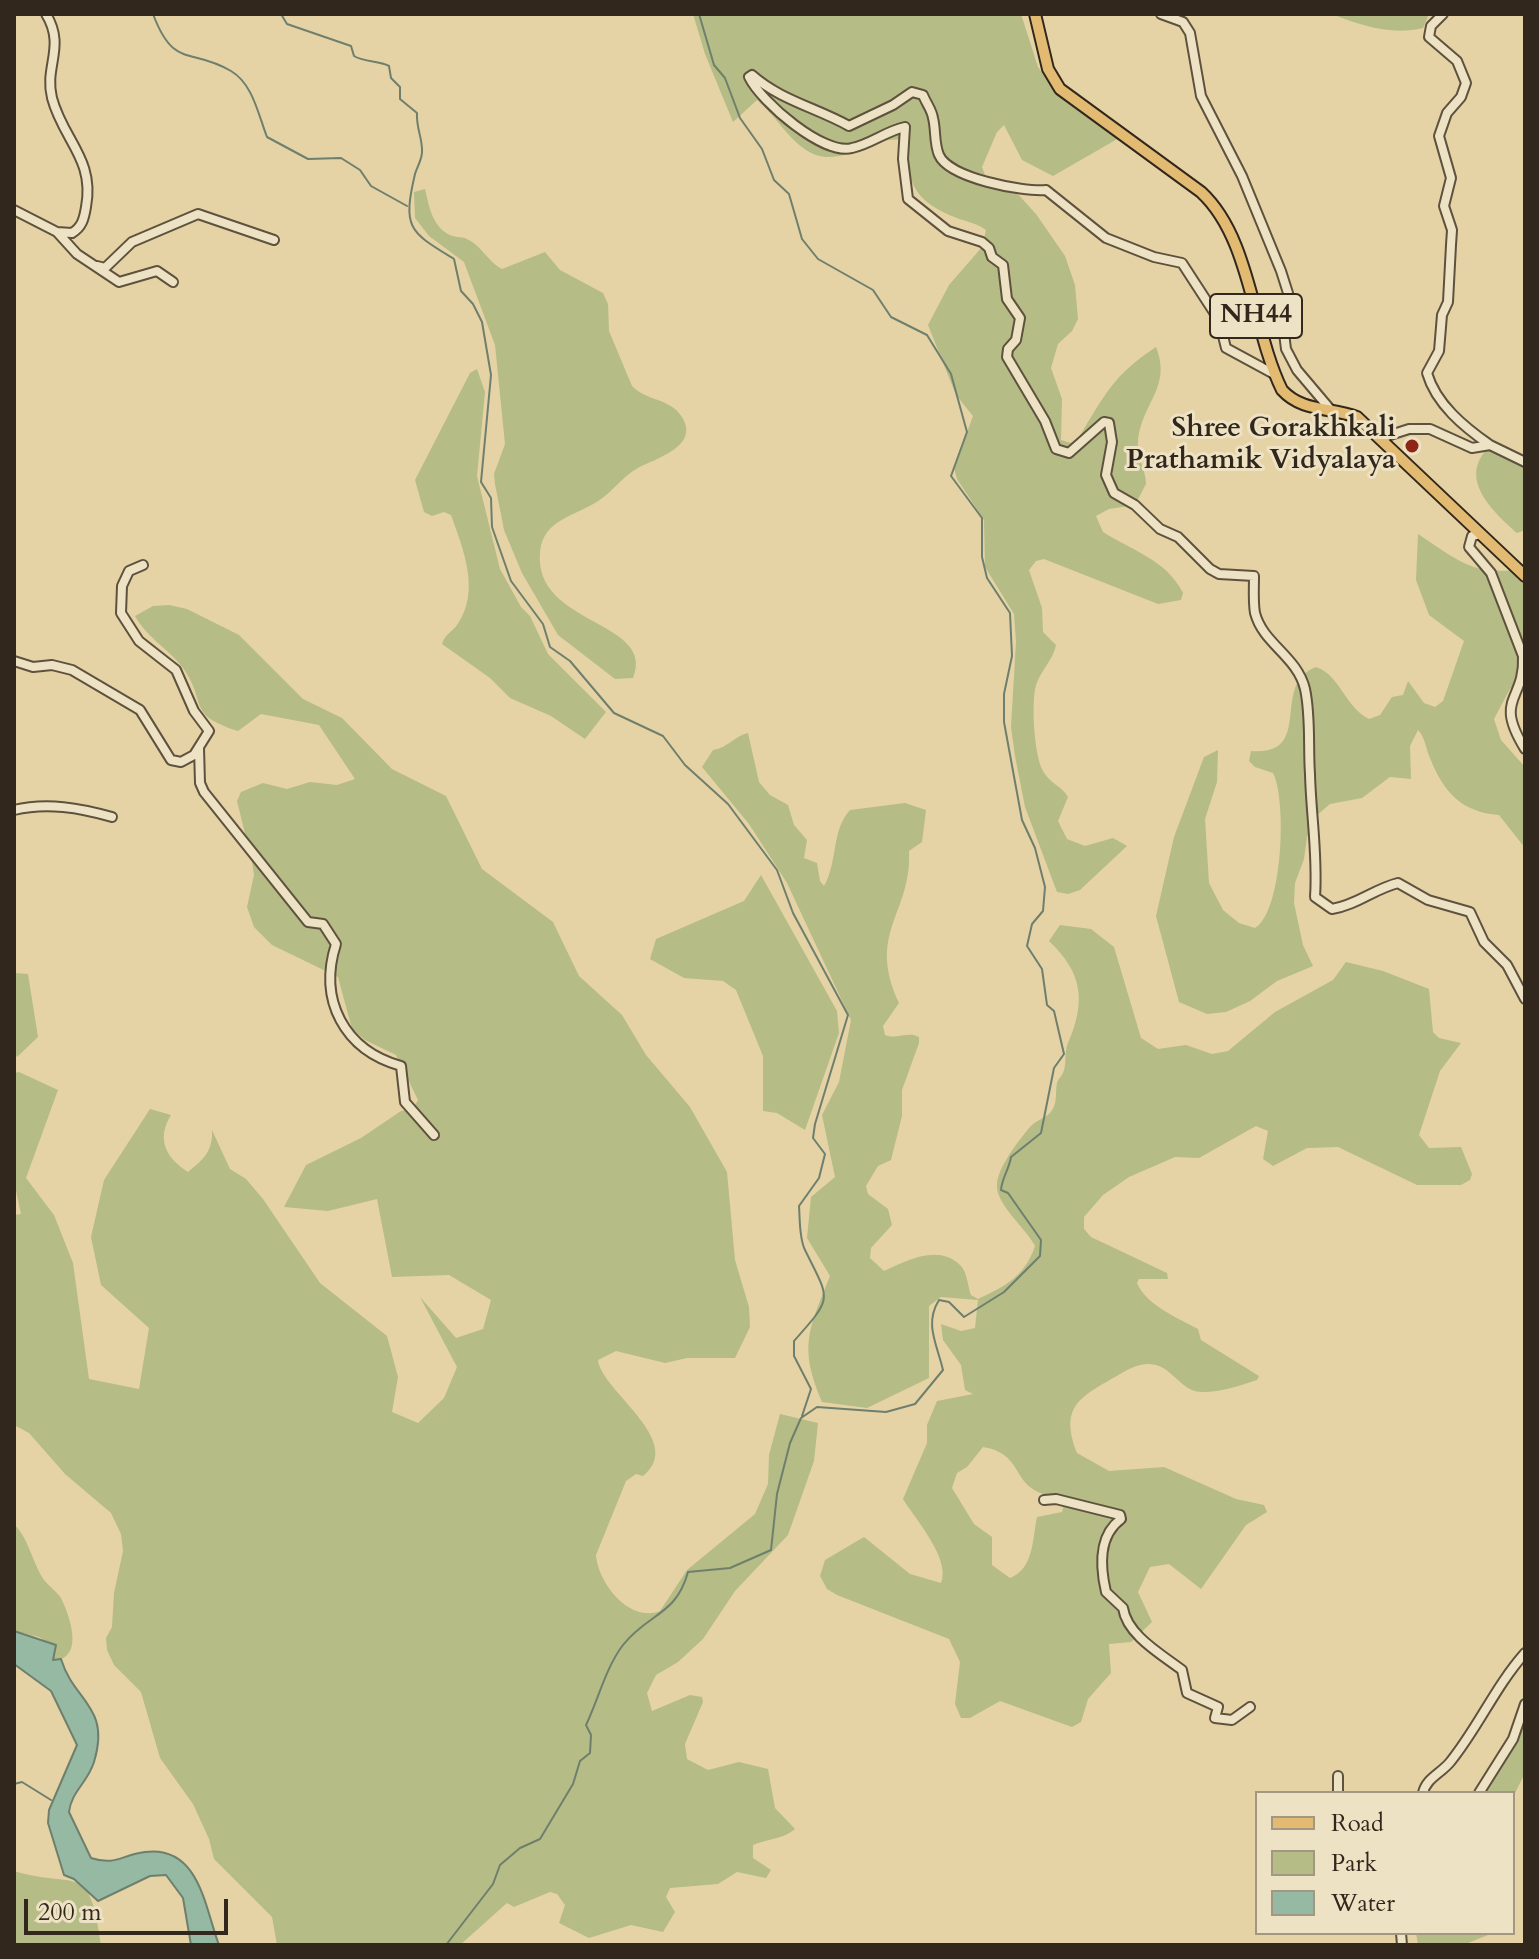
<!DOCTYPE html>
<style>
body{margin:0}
#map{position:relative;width:1539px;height:1959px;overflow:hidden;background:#e5d3a5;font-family:Cardo,serif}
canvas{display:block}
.frame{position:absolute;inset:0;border:16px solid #31271c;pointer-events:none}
.legend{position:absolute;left:1255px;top:1791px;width:260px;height:144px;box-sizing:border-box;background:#eee2c4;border:2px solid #a29781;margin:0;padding:10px 14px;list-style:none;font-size:24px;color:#31271c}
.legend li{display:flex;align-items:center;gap:16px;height:40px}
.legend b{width:40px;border:2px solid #a29781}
.scale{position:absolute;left:24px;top:1899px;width:204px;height:36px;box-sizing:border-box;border:4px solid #31271c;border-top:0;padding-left:10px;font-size:24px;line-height:28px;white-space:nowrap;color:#31271c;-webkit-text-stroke:6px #eee2c4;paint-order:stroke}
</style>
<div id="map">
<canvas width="1539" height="1959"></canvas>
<div class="frame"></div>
<ul class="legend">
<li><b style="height:10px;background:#e2ba72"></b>Road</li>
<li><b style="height:22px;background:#b5bc86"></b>Park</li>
<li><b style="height:22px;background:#96b9a3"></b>Water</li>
</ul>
<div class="scale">200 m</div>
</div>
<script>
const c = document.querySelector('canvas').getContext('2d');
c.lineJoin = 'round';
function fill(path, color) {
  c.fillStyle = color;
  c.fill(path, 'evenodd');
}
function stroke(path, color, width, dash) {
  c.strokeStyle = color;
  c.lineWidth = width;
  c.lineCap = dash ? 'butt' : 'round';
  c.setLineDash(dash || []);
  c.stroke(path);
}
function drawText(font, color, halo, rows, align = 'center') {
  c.font = font + ' Cardo,serif';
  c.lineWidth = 6;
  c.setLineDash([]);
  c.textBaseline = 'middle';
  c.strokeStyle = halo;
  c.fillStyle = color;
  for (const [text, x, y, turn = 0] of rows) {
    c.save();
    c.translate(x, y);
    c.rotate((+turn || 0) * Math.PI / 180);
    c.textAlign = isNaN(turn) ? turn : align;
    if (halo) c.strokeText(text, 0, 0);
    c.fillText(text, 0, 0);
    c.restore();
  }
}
fill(new Path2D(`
 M693 14H1021L1038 67 1054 90 1119 138 1053 176 1022 160 1004 125 997 132 982 167 986 178 1015 191 1036 214 1065 256 1075 285 1078 319 1072 331 1058 344 1051 368 1062 399 1061 440 1071 443 1078 439C1104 396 1113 375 1156 347 1172 388 1142 402 1138 441 1136 457 1146 469 1146 484L1135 505 1109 509 1096 516 1103 532C1131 550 1167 560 1183 593L1181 600 1158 604 1044 559 1036 561 1029 570 1042 608 1043 632 1056 645C1053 660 1041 670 1036 685 1031 703 1034 755 1043 771 1050 784 1061 785 1068 797L1058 821 1067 839 1085 846 1113 838 1127 846 1080 890 1068 894 1057 892 1025 807 1015 756 1011 727 1016 642 1014 614 985 567 984 520 957 479 954 468 973 416 956 395 928 325 949 285 982 247 986 230C977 223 967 222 957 218 914 202 908 183 903 140 869 135 840 172 806 150 786 137 775 114 757 100L733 122 705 54Z
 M1331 14H1429L1423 28C1391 36 1361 25 1331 14Z
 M425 189C429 206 432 225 448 234 454 238 461 236 467 239 481 245 488 262 502 269L545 252 560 270 603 293 608 304 609 331 632 386C646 401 670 398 682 417 700 446 657 458 638 468 623 476 614 490 601 499 578 516 543 518 540 552 533 626 657 620 633 678L615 679 558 635 522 573 504 530 495 484 494 474 505 444 495 345 464 262 429 236 415 218 414 192Z
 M477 369 485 392 477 476 500 569 521 607 530 616 548 654 606 712 585 739 551 716 510 698 490 678 442 644C445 634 452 632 457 625 481 591 463 549 451 515L444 512 432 516 424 512 415 480 470 373Z
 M1488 448 1525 467V530L1517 533C1492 511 1458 479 1488 448Z
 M1418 534C1460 562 1473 576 1525 569V678L1510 689 1494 719 1501 740 1525 767V848L1499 815C1462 812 1444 793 1430 758 1426 749 1425 737 1418 730L1410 746 1411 779 1390 777 1362 798 1330 804 1316 816 1307 837 1304 859 1295 883 1294 903 1303 945 1313 966 1277 981 1250 1001 1226 1012 1207 1014 1179 1002 1156 916 1174 837 1204 757 1218 750 1217 782 1205 819 1209 883 1223 910 1239 923 1255 928C1283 912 1287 799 1273 773L1255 767 1249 761 1251 751C1316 756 1269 684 1316 667 1340 675 1345 707 1369 719L1380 715 1392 697 1403 695 1408 681 1424 703 1435 707 1443 701 1464 641 1429 615 1416 580Z
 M169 605 187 609 239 635 303 699 342 718 392 769 446 796 482 869 553 922 579 976 622 1015 646 1055 690 1107 727 1172 735 1260 749 1307 750 1327 735 1358H687L665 1363 616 1351 598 1360C601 1391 687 1441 643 1476L636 1474 626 1481 596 1555C598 1583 629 1623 660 1611L687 1570 755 1514 768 1484 769 1455 780 1414 818 1423 814 1461 788 1535 735 1591 703 1639 678 1662 656 1675 647 1693 652 1711 690 1695 702 1697 703 1702 685 1744 687 1759 708 1770 739 1762 768 1769 775 1808 795 1829C784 1839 766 1839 753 1845V1858L771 1870 766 1878 737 1872 718 1884 670 1888 666 1897 675 1912 663 1932 631 1925 589 1938 559 1923 565 1905 557 1894 550 1892 514 1907 507 1903 460 1945H277L272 1917 214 1859 209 1839 193 1804 160 1758 141 1692 114 1665 107 1650 106 1638 112 1627 114 1593 123 1551 121 1534 111 1513 65 1474 29 1433 14 1425V1215L21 1214 14 1181V1073L19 1072 58 1090 26 1178 54 1215 73 1263 89 1379 139 1389 149 1328 101 1285 91 1237 104 1180 150 1109 171 1115C156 1139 166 1158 188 1172 204 1159 213 1151 212 1130L230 1169 246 1179 263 1199 320 1283 387 1336 398 1377 392 1412 418 1423 444 1398 457 1367 420 1297 456 1338 483 1329 491 1300 449 1275 392 1277 377 1199 328 1211 284 1207 306 1165 361 1138 401 1111 412 1110 418 1100 396 1055 365 1040 352 1029 338 977 272 945 254 927 247 907 254 875 252 862 237 801 241 792 263 783 287 789 310 782 337 785 355 779 319 725 261 714 238 731C185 714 208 703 183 668 169 649 147 638 135 616L153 606Z
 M748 733 759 782 770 795 788 805 794 825 807 840 804 858 817 863 820 881 824 886C838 862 831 831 850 810L905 803 926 810 922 842 909 851C912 914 866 932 899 1003L883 1026 885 1035C897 1040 908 1031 919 1037V1043L902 1090V1116L891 1160 878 1166 866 1186 868 1194 888 1209 892 1225 871 1248 870 1258 884 1271C906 1261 939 1243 961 1266 967 1272 968 1287 971 1295L978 1299C1006 1286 1025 1276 1035 1246 1026 1228 995 1204 997 1184 998 1167 1019 1140 1030 1127 1035 1121 1045 1118 1050 1113 1058 1104 1055 1093 1057 1083 1058 1079 1061 1077 1063 1073 1067 1064 1064 1052 1068 1043 1086 1002 1083 973 1049 941L1060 925 1091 929 1114 947 1141 1038 1158 1049 1186 1045 1212 1054 1228 1051 1275 1012 1333 980 1346 962 1383 971 1429 989 1433 1032 1439 1038 1461 1043 1440 1071 1419 1135 1429 1148 1461 1147 1472 1174 1470 1180 1461 1185H1417L1338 1147 1307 1148 1273 1166 1263 1159 1268 1131 1256 1126 1199 1158 1175 1157 1129 1177 1103 1195 1084 1217V1229L1091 1237 1167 1273 1168 1279H1139L1137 1283C1146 1305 1178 1318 1198 1329L1201 1340 1259 1376 1257 1380C1238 1386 1222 1392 1203 1392 1183 1393 1174 1370 1156 1365 1141 1361 1127 1370 1115 1377 1080 1397 1059 1407 1077 1453L1109 1471 1164 1467 1236 1499 1264 1505 1267 1512 1246 1525 1201 1589 1169 1564 1150 1567 1138 1592 1152 1622 1131 1642 1109 1644 1111 1673 1088 1699 1081 1722 1072 1727 1000 1701 970 1718H961L955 1704 960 1662 949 1639 837 1595 827 1589 820 1576 825 1560 864 1537 910 1574 941 1583C951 1559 916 1520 903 1499L927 1443V1425L937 1401 973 1394 965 1390 961 1365 943 1340 941 1324 961 1331 975 1328 978 1300 941 1297 929 1306V1378L867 1408 822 1402C798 1346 809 1329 830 1276L807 1238 811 1197 835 1177 822 1115 839 1082 851 1020 787 883 749 824 702 767 713 750C728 748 734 736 748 733ZM983 1447C1020 1453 1013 1479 1036 1491 1046 1497 1057 1494 1064 1505L1062 1512 1037 1517C1032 1541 1034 1568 1010 1578L992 1565V1537L974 1524 952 1488 957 1473 967 1467Z
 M761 875 837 1011 839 1033 805 1130 777 1113 763 1111V1056L736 990 723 981 684 978 650 959 656 939 744 901Z
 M14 973 28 974 38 1037 17 1057 14 1051Z
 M14 1524C29 1539 32 1562 44 1580 49 1586 58 1593 61 1598 69 1615 86 1658 53 1661L56 1647 39 1637 14 1631Z
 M1525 1721V1773L1513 1797V1793H1484Z
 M14 1871C78 1890 89 1859 101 1945H14Z
 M1416 1933H1493L1463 1945H1418Z`), '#b5bc86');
const water = new Path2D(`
 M14 1631 56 1645 53 1660 61 1659C74 1702 111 1706 94 1762 88 1782 71 1792 69 1812L91 1858C116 1866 121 1855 145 1852 200 1845 205 1909 219 1945H191L183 1898 166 1875 150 1876 98 1901 74 1879 64 1875 48 1823 49 1810 77 1745 51 1691 14 1664Z`);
fill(water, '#96b9a3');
stroke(water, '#6e7f6d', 2);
stroke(new Path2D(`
 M153 14C174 70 191 47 231 71 253 84 258 114 267 137L308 159 341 158 360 170 371 186 407 206
 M281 14 287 24 351 46 354 56C366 63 378 60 389 66L391 78 400 87V99L417 113C416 127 422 137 422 150 423 158 417 167 415 174 402 229 410 232 454 259L461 291 473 304 482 322 491 375 481 482 491 498 492 527 511 581 543 624 550 647 570 661 614 713 663 736 685 765 728 804 777 870 793 913 848 1015 815 1124 813 1138 825 1154 819 1178 799 1206C800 1219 799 1238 805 1250 830 1301 834 1296 794 1341V1356L811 1389 802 1416
 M14 1784 22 1782 51 1800
 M446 1945 493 1884 500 1865 520 1848 540 1839 573 1784 580 1761 590 1753 591 1735 586 1725C598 1700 606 1667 623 1645 648 1613 676 1616 688 1572L730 1568 771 1550 777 1494 790 1443 801 1418 817 1407 886 1412 915 1404 943 1370C937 1344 924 1324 939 1300L949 1302 964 1317 1004 1292 1040 1256 1041 1240 1008 1193 1001 1190C1002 1177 1009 1170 1011 1157L1041 1133 1054 1068 1064 1054 1054 1011 1047 1005 1042 969 1027 946 1032 924 1043 911 1045 887 1035 848 1022 820 1004 722V694L1012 656 1010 613 987 578 982 557V518L951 476 967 432 951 374 927 335 891 317 873 290 818 259 802 239 789 194 774 180 762 149 740 118 725 78 714 65 699 14`), '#6e7f6d', 2);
const minor = new Path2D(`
 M1161 14 1183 22 1190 33 1201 96 1242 176 1281 271 1288 293 1283 325 1286 349 1297 370 1330 409
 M1443 14 1431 26 1429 37 1457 61 1466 83 1461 97 1447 113 1439 136 1451 178 1444 206 1452 230 1451 245 1448 302 1442 315 1439 351 1427 373C1436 404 1464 427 1490 445
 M14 210 57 232 72 233C82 227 84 219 86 207 95 159 63 140 52 98 44 66 66 47 46 14
 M57 232 77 254 119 282 157 271 173 282
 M97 266 105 268 132 242 198 214 274 240
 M1274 374 1226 348 1219 320 1182 263 1154 257 1106 238 1046 190C1022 192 949 178 939 155 934 144 936 129 933 118 932 110 926 103 923 95L912 92 893 105 849 126C817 108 780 100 752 75L749 77C761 102 824 156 852 148 871 144 886 131 905 127L903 159 908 199 948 231 982 242 989 248 992 257 1003 265 1007 299 1020 318 1016 340 1008 349 1007 357 1045 421 1056 449 1069 453 1104 422 1109 423 1112 442 1106 475 1114 493 1135 505 1160 529 1178 537 1210 569 1219 574 1254 576C1254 588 1253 602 1255 613 1263 644 1297 656 1305 689 1311 717 1308 747 1310 774 1311 815 1318 856 1315 897L1332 909C1357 905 1374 889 1398 883L1428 900 1470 912 1484 942 1507 965 1525 999
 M1383 441 1384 437 1409 429H1430L1472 448 1490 445 1525 462
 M1480 534 1472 536 1469 547 1491 573 1523 656C1525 702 1493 697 1525 749
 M14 661 33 667 52 665 72 670 140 710 171 760 181 762 194 755 209 731 194 711 176 670 139 641 121 613 122 586 129 571 143 565
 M199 748 200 783 204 792 308 922 323 924 336 944C318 1000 344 1050 401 1066L405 1102 434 1135
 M14 810C47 802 80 808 112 817
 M1044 1500 1056 1499 1120 1515 1121 1519C1098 1536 1100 1566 1106 1592L1123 1608C1127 1635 1161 1654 1182 1670L1187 1693 1218 1707 1215 1718 1232 1720 1250 1707
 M1338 1776V1793
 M1423 1793C1426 1778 1442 1773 1451 1761 1479 1726 1495 1687 1525 1653
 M1479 1793 1513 1739 1525 1704
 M1401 1933 1402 1945`);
const major = new Path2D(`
 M1035 14 1048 69 1060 89 1201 192C1251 238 1252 329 1282 390 1302 412 1330 407 1357 417L1525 576`);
stroke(minor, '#5e523e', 12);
stroke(major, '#31271c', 14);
stroke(minor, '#eee2c4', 8);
stroke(major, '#e2ba72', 10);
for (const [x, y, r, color] of [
 [1412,446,8,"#8f2418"]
]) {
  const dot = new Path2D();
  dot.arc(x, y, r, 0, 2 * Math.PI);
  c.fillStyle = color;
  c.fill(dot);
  stroke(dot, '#eee2c4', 3);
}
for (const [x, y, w] of [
 [1256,316,92]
]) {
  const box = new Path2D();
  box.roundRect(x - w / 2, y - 22, w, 44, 6);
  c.fillStyle = '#eee2c4';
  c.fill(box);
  stroke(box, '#31271c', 2);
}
drawText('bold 26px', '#31271c', null, [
 ["NH44",1256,316]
]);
drawText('bold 28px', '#31271c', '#eee2c4', [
 ["Shree Gorakhkali",1396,430],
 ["Prathamik Vidyalaya",1396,462]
], 'right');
</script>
